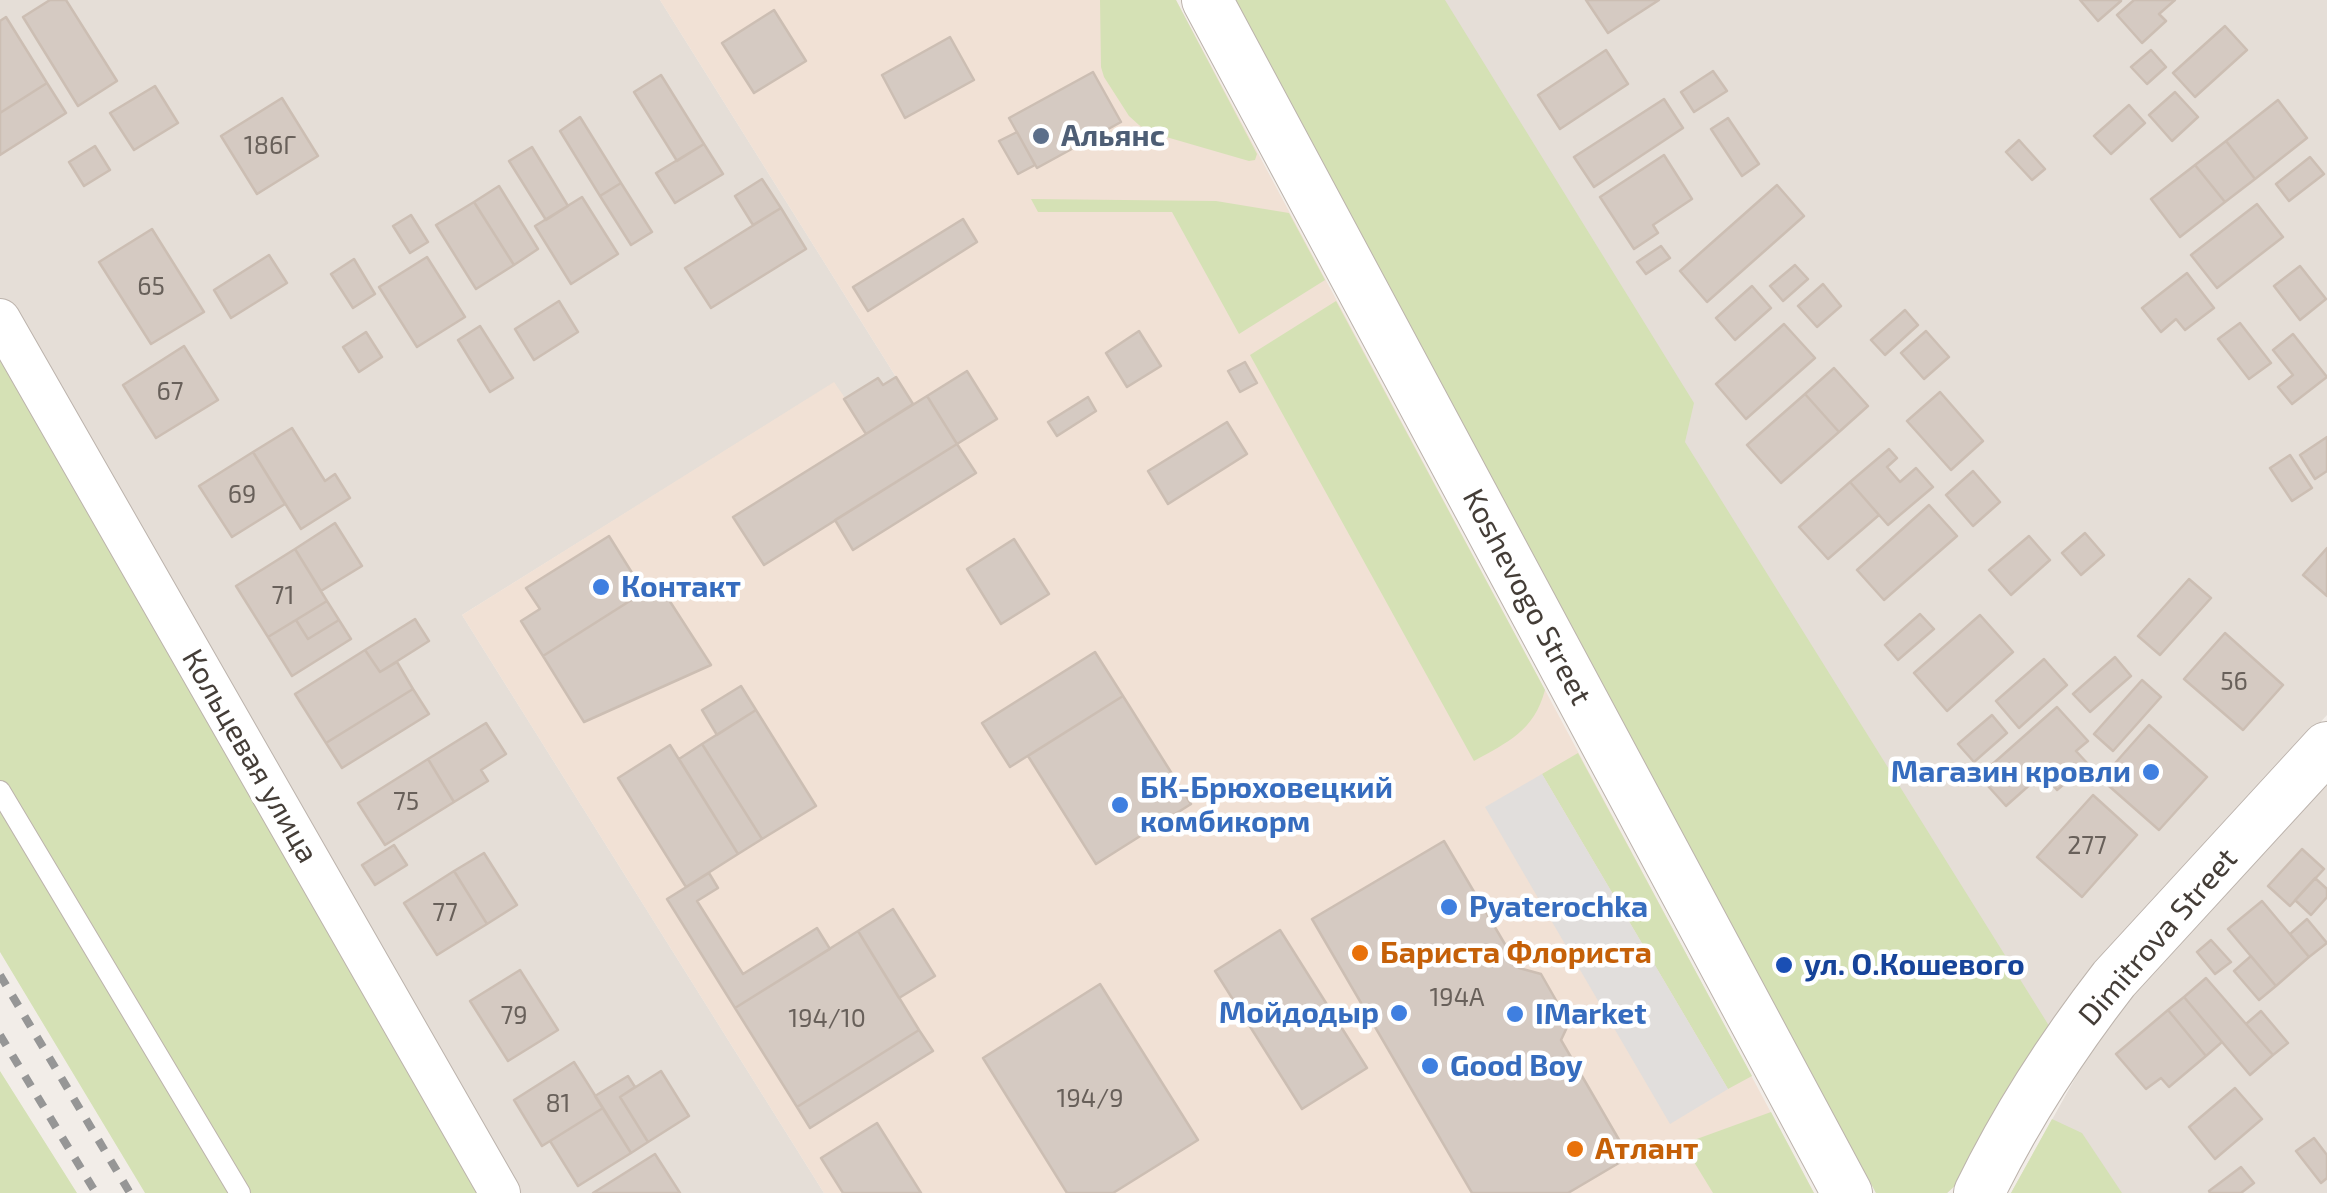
<!DOCTYPE html>
<meta charset="utf-8">
<style>
body{margin:0}
canvas{display:block;background:#f2ede8}
</style>
<canvas width="2327" height="1193"></canvas>
<script>
const c = document.querySelector('canvas').getContext('2d');
c.lineJoin = 'round';
function fill(path, color) {
  c.fillStyle = color;
  c.fill(path, 'evenodd');
}
function stroke(path, color, width, dash) {
  c.strokeStyle = color;
  c.lineWidth = width;
  c.lineCap = dash ? 'butt' : 'round';
  c.setLineDash(dash || []);
  c.stroke(path);
}
function drawText(font, color, halo, rows, align = 'center') {
  c.font = font + ' "Exo 2",sans-serif';
  c.lineWidth = 9;
  c.setLineDash([]);
  c.textBaseline = 'middle';
  c.strokeStyle = halo;
  c.fillStyle = color;
  for (const [text, x, y, turn = 0] of rows) {
    c.save();
    c.translate(x, y);
    c.rotate((+turn || 0) * Math.PI / 180);
    c.textAlign = isNaN(turn) ? turn : align;
    if (halo) c.strokeText(text, 0, 0);
    c.fillText(text, 0, 0);
    c.restore();
  }
}
fill(new Path2D(`
 M0 0H660L896 377 883 385 844 399 834 383 462 615 824 1193H485L0 346Z
 M1232 0H2327V715L2076 988 1956 1185 1947 1193H1876Z
 M2327 779V1193H2011L2096 1041 2130 995Z`), '#e5ded7');
fill(new Path2D(`
 M660 0H1176L1814 1193H824L462 615 834 382 845 398 878 378 883 385 896 377Z`), '#f1e1d5');
fill(new Path2D(`
 M1100 0H1176L1257 154 1255 160 1249 161 1149 132 1139 125 1129 116 1104 77 1101 67Z
 M1232 0H1445L1694 403 1685 442 2051 1029 1956 1185 1947 1193H1876Z
 M1031 199 1216 201 1289 213 1325 280 1239 334 1172 212H1038Z
 M1336 301 1545 690C1534 731 1508 742 1474 761L1250 355Z
 M0 346 485 1193H145L0 952Z
 M1578 753 1752 1076 1728 1089 1542 774Z
 M0 1071 77 1193H0Z
 M1771 1112 1814 1193H1713L1683 1144Z
 M2052 1119 2082 1133 2122 1193H2011Z`), '#d5e1b5');
fill(new Path2D(`
 M1542 774 1728 1089 1670 1124 1485 807Z`), '#e1dedc');
const building = new Path2D(`
 M50 0H66L117 81 78 106 23 17Z
 M1586 0H1659L1608 33Z
 M2080 0H2121V1L2098 21Z
 M2134 0H2175L2159 14 2166 21 2142 43 2117 15Z
 M774 10 806 61 754 93 722 43Z
 M6 17 47 83 0 113V21Z
 M2225 26 2247 50 2195 97 2173 73Z
 M950 37 974 80 905 118 882 75Z
 M1606 50 1628 84 1560 129 1538 95Z
 M2151 50 2166 67 2147 84 2131 67Z
 M1713 71 1727 91 1694 112 1681 92Z
 M1093 72 1121 122 1037 168 1009 118Z
 M661 75 704 144 677 161 634 92Z
 M47 83 66 113 0 155V113Z
 M155 86 178 123 134 150 110 113Z
 M2175 92 2198 117 2172 141 2149 115Z
 M282 98 318 156 257 194 221 136Z
 M1664 99 1683 128 1594 187 1574 157Z
 M2278 100 2307 138 2255 179 2226 141Z
 M2129 105 2145 123 2111 154 2094 136Z
 M580 117 621 183 600 196 560 131Z
 M1728 118 1759 164 1742 176 1711 129Z
 M1017 132 1035 165 1018 174 999 141Z
 M2019 140 2045 169 2032 180 2006 152Z
 M2226 141 2255 179 2225 202 2195 165Z
 M704 144 723 174 675 203 656 173Z
 M95 146 110 170 84 186 69 162Z
 M532 147 568 206 546 220 509 161Z
 M1664 155 1692 199 1653 225 1658 233 1634 249 1600 197Z
 M2310 157 2324 174 2289 201 2276 184Z
 M2195 165 2225 202 2180 237 2151 199Z
 M762 179 781 208 753 225 735 196Z
 M621 183 652 232 631 245 600 196Z
 M1777 185 1804 216 1707 302 1680 271Z
 M499 186 538 249 514 265 474 202Z
 M582 197 618 254 571 284 535 226Z
 M474 202 514 265 476 289 436 225Z
 M2257 204 2283 237 2217 288 2191 255Z
 M781 208 806 249 711 308 685 268Z
 M411 215 428 242 410 253 393 226Z
 M963 219 977 242 868 311 853 287Z
 M152 229 204 312 151 344 99 262Z
 M1661 246 1670 258 1646 274 1637 262Z
 M269 255 287 283 231 318 214 290Z
 M427 257 465 317 417 347 379 287Z
 M354 259 375 294 353 308 331 274Z
 M1795 265 1808 279 1783 301 1770 286Z
 M2300 266 2326 299 2300 320 2274 286Z
 M2187 273 2214 308 2185 330 2176 319 2161 332 2142 308Z
 M1823 284 1841 306 1817 327 1798 306Z
 M1752 286 1771 308 1735 340 1716 318Z
 M559 301 578 332 534 360 515 329Z
 M1905 310 1918 325 1885 355 1871 340Z
 M2240 323 2271 363 2249 379 2218 339Z
 M1784 324 1815 358 1746 419 1716 384Z
 M480 326 513 378 490 392 458 340Z
 M1139 331 1161 366 1127 387 1106 353Z
 M1926 331 1949 357 1924 379 1901 353Z
 M366 332 382 357 359 372 343 347Z
 M2293 334 2327 377 2292 404 2278 387 2293 375 2273 350Z
 M184 346 218 400 156 438 123 385Z
 M1245 362 1257 383 1240 392 1228 371Z
 M1834 368 1868 406 1839 432 1805 394Z
 M967 371 997 419 957 444 927 396Z
 M896 377 913 404 866 434 844 399 878 378 883 385Z
 M1940 392 1983 441 1951 470 1907 421Z
 M1805 394 1839 432 1781 483 1747 445Z
 M927 396 957 444 764 565 733 517Z
 M1088 397 1096 411 1057 436 1048 422Z
 M1227 422 1247 454 1168 504 1148 471Z
 M292 428 325 481 335 474 350 498 301 529 253 452Z
 M2327 437V471L2315 479 2300 455Z
 M957 444 976 473 853 550 835 520Z
 M1889 449 1897 458 1887 467 1900 482 1916 468 1933 487 1888 525 1850 482Z
 M253 452 285 504 232 537 199 486Z
 M2290 455 2312 488 2292 501 2270 468Z
 M1973 471 2000 502 1973 526 1946 495Z
 M1850 482 1879 515 1828 559 1799 527Z
 M1929 505 1957 536 1884 600 1857 570Z
 M335 523 362 566 321 591 295 549Z
 M2085 533 2104 555 2081 575 2062 553Z
 M609 536 644 592 543 656 521 621 540 609 526 588Z
 M2029 536 2050 560 2011 595 1989 570Z
 M1014 539 1049 594 1001 624 967 569Z
 M2327 548V596L2303 575Z
 M295 549 327 601 268 637 236 586Z
 M2189 579 2211 598 2160 655 2138 636Z
 M658 583 711 665 584 722 543 656Z
 M327 601 339 620 308 639 296 620Z
 M1920 614 1934 629 1898 660 1885 645Z
 M1980 615 2013 652 1947 711 1914 673Z
 M415 619 429 641 380 672 365 650Z
 M296 620 308 639 339 620 351 639 292 676 268 637Z
 M2225 633 2283 685 2243 730 2184 679Z
 M365 650 380 672 397 662 413 689 326 743 295 694Z
 M1095 652 1123 696 1010 767 982 723Z
 M2115 657 2131 676 2090 712 2073 694Z
 M2044 659 2067 685 2019 728 1996 701Z
 M2142 680 2161 697 2113 751 2094 734Z
 M741 686 756 710 717 735 702 710Z
 M413 689 429 714 342 768 326 743Z
 M1123 696 1191 804 1096 864 1028 756Z
 M2057 707 2088 741 2076 751 2088 764 2057 790 2043 773 2006 806 1979 776Z
 M756 710 816 806 762 839 702 744Z
 M1992 715 2007 733 1974 762 1958 744Z
 M486 723 506 754 481 770 488 781 454 802 428 759Z
 M2149 725 2207 777 2159 830 2101 779Z
 M702 744 762 839 738 854 679 759Z
 M670 745 738 854 686 887 618 778Z
 M428 759 454 802 385 845 358 803Z
 M2093 795 2137 835 2082 897 2037 857Z
 M1444 841 1519 968 1541 974 1569 1023 1561 1040 1629 1157 1568 1193H1472L1312 919Z
 M394 845 407 865 375 885 362 865Z
 M2302 849 2324 869 2290 906 2268 886Z
 M484 853 517 905 487 924 454 871Z
 M454 871 487 924 437 955 404 903Z
 M709 873 718 888 697 901 743 974 817 928 830 949 735 1008 667 899Z
 M2315 878 2327 889V897L2311 915 2295 900Z
 M2262 901 2309 957 2276 986 2228 929Z
 M893 909 935 976 899 998 858 931Z
 M2307 919 2327 943 2309 957 2290 934Z
 M1280 930 1367 1068 1302 1109 1215 971Z
 M858 931 919 1030 797 1107 735 1008Z
 M2211 940 2231 962 2215 974 2197 952Z
 M2251 956 2276 986 2259 1000 2234 971Z
 M520 970 558 1030 508 1061 470 1001Z
 M2206 978 2273 1055 2250 1075 2184 997Z
 M1100 984 1198 1140 1113 1193H1067L983 1058Z
 M2184 997 2222 1042 2206 1056 2168 1010Z
 M2168 1010 2206 1056 2169 1087 2161 1078 2146 1089 2116 1054Z
 M2261 1011 2288 1043 2273 1055 2246 1024Z
 M919 1030 933 1051 810 1128 797 1107Z
 M574 1062 603 1108 542 1146 514 1100Z
 M661 1071 689 1116 648 1142 620 1097Z
 M628 1076 635 1087 620 1097 648 1142 631 1153 595 1096Z
 M2235 1088 2262 1119 2215 1159 2189 1127Z
 M603 1108 631 1153 578 1186 550 1141Z
 M877 1123 921 1193H843L821 1158Z
 M2314 1138 2327 1155V1178L2321 1183 2296 1151Z
 M655 1154 680 1193H593Z
 M2241 1167 2254 1183 2241 1193H2210L2209 1191Z`);
fill(building, '#d5cac2');
stroke(building, '#ccbeb3', 2.5);
const service = new Path2D(`
 M0 791 240 1193`);
const minor = new Path2D(`
 M0 319 500 1193`);
const tertiary = new Path2D(`
 M1207 0 1847 1193
 M1979 1193C2016 1117 2062 1046 2114 979L2327 747`);
stroke(service, '#bcb3ac', 22);
stroke(minor, '#bcb3ac', 42);
stroke(tertiary, '#bcb3ac', 52);
stroke(service, '#fff', 20);
stroke(minor, '#fff', 40);
stroke(tertiary, '#fff', 50);
stroke(new Path2D(`
 M0 975 130 1193
 M0 1035 96 1193`), '#969696', 8, [12, 12]);
for (const [x, y, r, color] of [
 [1041,136,10,"#5c6f8a"],
 [601,587,10,"#3f7fe0"],
 [2151,772,10,"#3f7fe0"],
 [1120,805,10,"#3f7fe0"],
 [1449,907,10,"#3f7fe0"],
 [1360,953,10,"#e8710a"],
 [1784,965,10,"#1a4fb4"],
 [1399,1013,10,"#3f7fe0"],
 [1515,1014,10,"#3f7fe0"],
 [1430,1066,10,"#3f7fe0"],
 [1575,1149,10,"#e8710a"]
]) {
  const dot = new Path2D();
  dot.arc(x, y, r, 0, 2 * Math.PI);
  c.fillStyle = color;
  c.fill(dot);
  stroke(dot, '#fff', 4);
}
drawText('25px', '#68605a', null, [
 ["186Г",270,146],
 ["65",151,287],
 ["67",170,392],
 ["69",242,495],
 ["71",283,596],
 ["56",2234,682],
 ["75",406,802],
 ["277",2087,846],
 ["77",445,913],
 ["194А",1457,998],
 ["79",514,1016],
 ["194/10",827,1019],
 ["194/9",1090,1099],
 ["81",558,1104]
]);
drawText('bold 30px', '#4e5e75', '#fff', [
 ["Альянс",1061,136]
], 'left');
drawText('bold 30px', '#366cbe', '#fff', [
 ["Контакт",621,587],
 ["Магазин кровли",2131,772,"right"],
 ["БК-Брюховецкий",1140,788],
 ["комбикорм",1140,822],
 ["Pyaterochka",1469,907],
 ["Мойдодыр",1379,1013,"right"],
 ["IMarket",1535,1014],
 ["Good Boy",1450,1066]
], 'left');
drawText('30px', '#443d37', '#fff', [
 ["Koshevogo Street",1527,597,62],
 ["Кольцевая улица",250,756,60],
 ["Dimitrova Street",2158,937,-49]
]);
drawText('bold 30px', '#c56008', '#fff', [
 ["Бариста Флориста",1380,953],
 ["Атлант",1595,1149]
], 'left');
drawText('bold 30px', '#164399', '#fff', [
 ["ул. О.Кошевого",1804,965]
], 'left');
</script>
